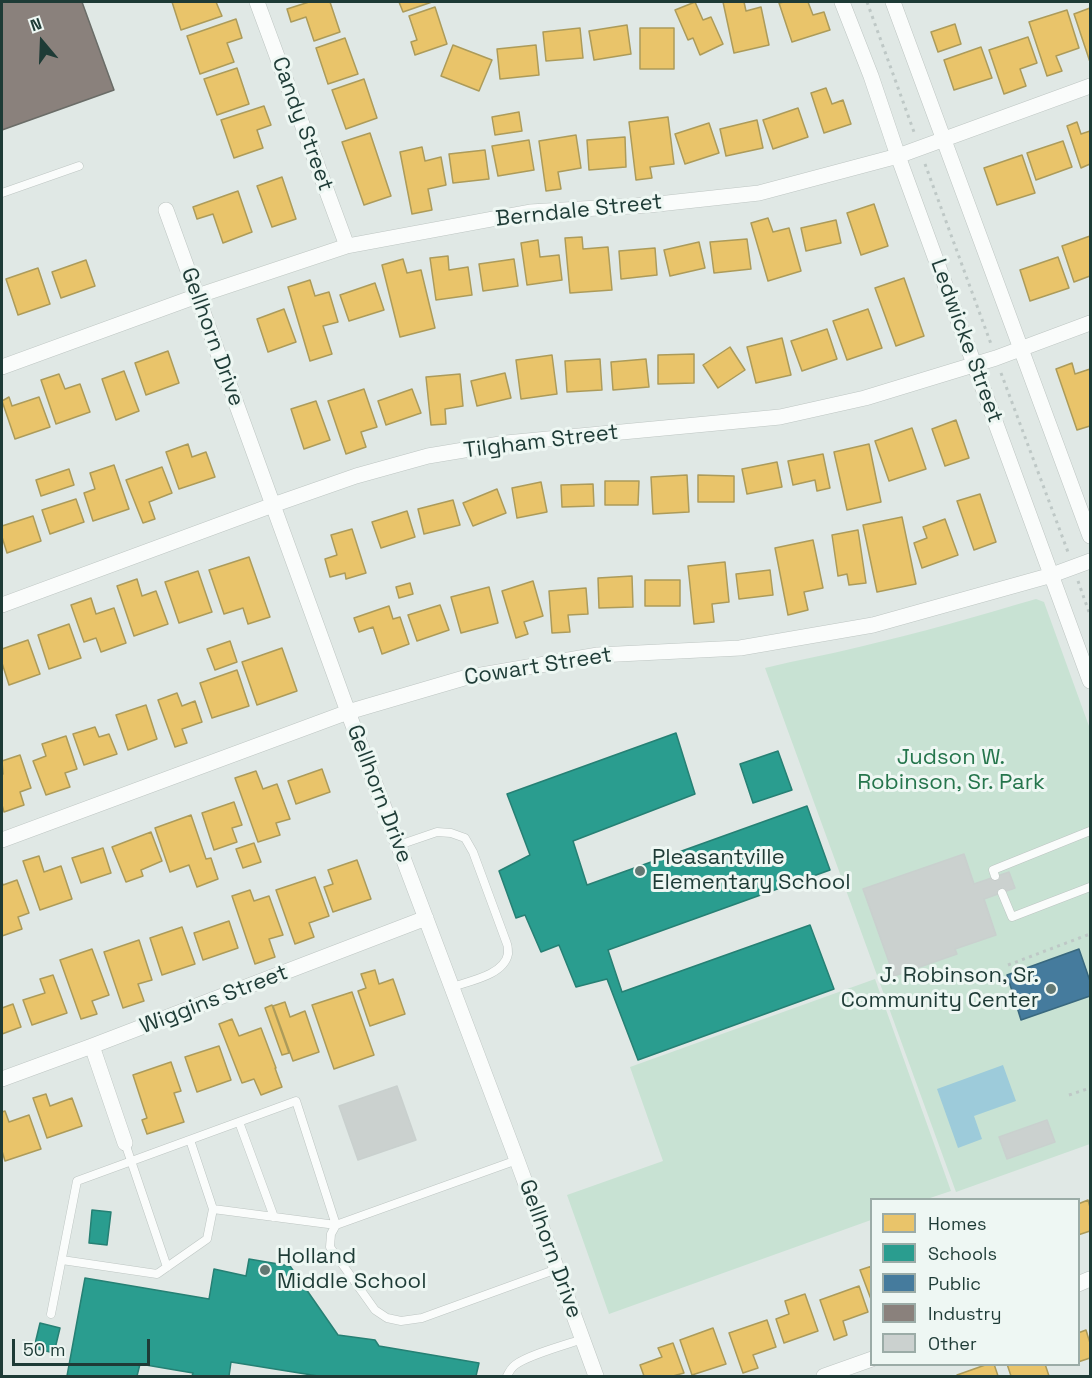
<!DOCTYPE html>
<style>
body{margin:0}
#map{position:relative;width:1092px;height:1378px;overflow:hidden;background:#e0e8e5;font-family:"Space Grotesk",sans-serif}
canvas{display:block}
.frame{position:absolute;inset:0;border:3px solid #1e3b36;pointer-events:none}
.legend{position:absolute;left:870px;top:1198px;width:210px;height:168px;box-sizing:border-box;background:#eef7f3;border:2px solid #9baca7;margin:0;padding:8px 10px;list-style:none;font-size:18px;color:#1e3b36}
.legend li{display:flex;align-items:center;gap:12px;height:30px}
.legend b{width:30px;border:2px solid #9baca7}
.north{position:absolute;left:12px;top:12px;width:60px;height:60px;-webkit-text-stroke:4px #eef7f3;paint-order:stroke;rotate:341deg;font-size:16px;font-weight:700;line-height:24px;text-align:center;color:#1e3b36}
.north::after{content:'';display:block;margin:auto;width:21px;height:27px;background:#1e3b36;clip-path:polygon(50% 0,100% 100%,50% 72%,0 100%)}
.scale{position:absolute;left:12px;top:1339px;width:138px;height:27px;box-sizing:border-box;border:3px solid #1e3b36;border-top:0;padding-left:8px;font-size:18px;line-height:21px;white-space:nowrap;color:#1e3b36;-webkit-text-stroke:4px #eef7f3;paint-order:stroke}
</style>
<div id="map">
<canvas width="1092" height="1378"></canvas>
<div class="frame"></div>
<ul class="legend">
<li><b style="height:16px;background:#e9c46a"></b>Homes</li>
<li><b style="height:16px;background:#2a9d8f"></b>Schools</li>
<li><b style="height:16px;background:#457b9d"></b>Public</li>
<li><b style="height:16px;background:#8a817c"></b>Industry</li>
<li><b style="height:16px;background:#cbd1cf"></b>Other</li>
</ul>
<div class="north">N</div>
<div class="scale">50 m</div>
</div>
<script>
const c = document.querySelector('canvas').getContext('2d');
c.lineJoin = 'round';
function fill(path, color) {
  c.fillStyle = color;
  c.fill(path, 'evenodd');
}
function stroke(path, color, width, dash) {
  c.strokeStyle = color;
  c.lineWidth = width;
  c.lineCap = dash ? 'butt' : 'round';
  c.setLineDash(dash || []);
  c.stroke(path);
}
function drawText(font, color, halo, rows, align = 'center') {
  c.font = font + ' "Space Grotesk",sans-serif';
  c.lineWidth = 6;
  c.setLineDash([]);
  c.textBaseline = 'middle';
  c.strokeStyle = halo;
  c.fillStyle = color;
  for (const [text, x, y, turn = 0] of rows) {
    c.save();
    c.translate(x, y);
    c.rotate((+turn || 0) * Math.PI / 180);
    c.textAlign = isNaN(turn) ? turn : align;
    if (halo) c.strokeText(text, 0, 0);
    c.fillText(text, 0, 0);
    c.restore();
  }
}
fill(new Path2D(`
 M1036 599 1044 602 1090 729V1144L956 1192 765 668C796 660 828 655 859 647 919 633 978 616 1036 599Z
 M875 979 951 1191 927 1199 872 1200 871 1220 609 1314 567 1195 663 1161 630 1067Z`), '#c8e2d3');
fill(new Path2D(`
 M1003 1065 1016 1101 974 1116 982 1139 958 1148 937 1089Z`), '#9dcbda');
const homes = new Path2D(`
 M172 2H216L222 16 181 30Z
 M309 2H330L340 32 314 41 306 17 291 22 287 9Z
 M399 2H432L403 12Z
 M695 2 703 20 711 17 723 44 700 55 693 38 688 40 675 10Z
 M723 2H744L746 11 761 7 769 45 734 53Z
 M784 2H808L813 15 824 12 830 30 792 42 779 3Z
 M435 7 447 44 415 55 411 42 417 40 409 16Z
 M1090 8V62L1074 14Z
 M1067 10 1079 48 1056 56 1062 71 1047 76 1029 22Z
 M236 19 242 38 227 43 234 62 200 74 187 36Z
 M955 24 961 44 938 52 931 32Z
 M627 25 631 54 594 60 589 31Z
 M580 28 583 58 546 61 543 32Z
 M640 28H674V69H640Z
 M1028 37 1037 63 1020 69 1026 86 1004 94 989 50Z
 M345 38 358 74 328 84 316 48Z
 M453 45 492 60 479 91 441 76Z
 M536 45 539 75 500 79 497 49Z
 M981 47 992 78 954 90 944 60Z
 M237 68 249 104 217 115 204 79Z
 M364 79 377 118 346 129 332 90Z
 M826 88 832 104 843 100 851 124 824 133 811 93Z
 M264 106 271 125 257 130 263 148 234 158 221 120Z
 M798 108 808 137 773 149 763 120Z
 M519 112 522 131 495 135 492 117Z
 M668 117 674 164 650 167 652 178 636 180 629 122Z
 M757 120 763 148 726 156 720 129Z
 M1077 122 1081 134 1090 131V164L1081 168 1067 126Z
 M709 123 719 153 685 164 675 134Z
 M370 133 391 196 364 205 342 142Z
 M576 135 581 168 558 172 561 189 546 191 539 141Z
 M625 137 626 167 589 170 587 140Z
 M529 140 534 170 498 176 492 146Z
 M1063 141 1072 167 1036 180 1027 153Z
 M422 147 425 161 441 157 446 185 428 189 432 210 412 214 400 152Z
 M485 150 489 179 453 183 449 154Z
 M1022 155 1035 193 997 205 984 168Z
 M282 177 296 219 272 227 257 186Z
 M238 191 252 232 223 243 213 214 197 219 193 207Z
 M874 204 888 246 861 255 847 213Z
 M768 218 773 232 789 228 801 271 768 281 751 223Z
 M836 220 841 243 806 251 801 228Z
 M1090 236V276L1074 282 1062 246Z
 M582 237 583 249 608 247 612 290 570 293 565 238Z
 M747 239 751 269 714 273 710 242Z
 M538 240 540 257 559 255 562 280 527 285 521 243Z
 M699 242 705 268 670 276 664 250Z
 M655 248 657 275 621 279 619 251Z
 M448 256 449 270 468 267 472 295 436 300 430 258Z
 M1058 257 1069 288 1030 301 1020 270Z
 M403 259 407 273 421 270 435 328 400 337 382 265Z
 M514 259 518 286 483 291 479 264Z
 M86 260 95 286 61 298 52 272Z
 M38 268 50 304 18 315 6 279Z
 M904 278 924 336 896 346 875 288Z
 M310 280 315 296 329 292 338 322 323 326 332 354 310 361 288 287Z
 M375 283 384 310 349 321 340 295Z
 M284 309 296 342 268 352 257 319Z
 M868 309 882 348 847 360 833 321Z
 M827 329 837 359 802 371 791 341Z
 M782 338 791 375 756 383 747 347Z
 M730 347 745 370 718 388 703 365Z
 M168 351 179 383 146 395 135 363Z
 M694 354V383L658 384V355Z
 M552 355 557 394 521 399 516 360Z
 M600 359 602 390 567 392 565 361Z
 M646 359 649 387 613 390 611 362Z
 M1072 363 1075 374 1090 369V426L1077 430 1056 369Z
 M124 371 139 411 116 420 102 379Z
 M505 373 511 398 477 406 471 381Z
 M59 374 65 389 80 384 90 412 56 424 41 380Z
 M460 374 463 406 445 409 446 424 431 425 426 377Z
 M364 389 377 427 361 432 366 447 346 454 328 401Z
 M412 389 421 413 386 425 378 401Z
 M9 397 12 406 39 397 50 427 15 439 2 401Z
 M316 401 330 440 304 449 291 409Z
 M956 420 969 458 945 466 932 429Z
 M912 428 926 469 889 481 875 441Z
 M188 444 192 457 206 452 215 477 179 489 166 452Z
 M869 444 881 502 847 510 834 452Z
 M823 454 830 488 817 491 815 480 793 485 788 461Z
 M777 462 782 487 747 494 742 469Z
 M114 465 129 509 93 521 84 493 95 489 90 473Z
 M162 467 172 493 149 502 155 519 143 523 126 480Z
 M69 469 74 485 41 496 36 480Z
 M687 475 689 512 653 514 651 477Z
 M698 475 734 476V502H698Z
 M605 481H639L638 505H605Z
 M541 482 547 512 517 518 512 488Z
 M593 484 594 506 562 507 561 485Z
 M497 489 506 513 473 526 463 503Z
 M980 494 996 542 974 550 957 501Z
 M76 499 84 522 50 534 42 510Z
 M453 500 460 525 424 534 418 509Z
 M407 511 415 537 381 548 372 522Z
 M33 516 41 541 7 553 2 537V526Z
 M902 517 916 584 877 592 863 525Z
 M945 519 958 555 922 568 914 543 927 538 923 527Z
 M352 529 366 573 346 579 345 573 330 577 325 559 337 555 331 535Z
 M858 530 866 583 849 585 847 574 838 576 832 535Z
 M813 540 823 588 804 592 808 610 788 615 775 548Z
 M249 557 270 617 248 624 243 608 224 614 209 570Z
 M725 562 729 602 712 604 714 622 694 624 688 566Z
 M770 570 773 595 739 599 736 574Z
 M198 571 212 612 179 623 165 582Z
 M632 576 633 607 599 608 598 578Z
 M137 579 142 596 156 591 168 624 134 636 117 586Z
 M645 580H680V606H645Z
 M533 581 543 616 524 622 528 634 516 638 502 591Z
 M410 583 413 594 399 598 396 587Z
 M489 587 498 623 461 633 451 597Z
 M586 588 588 614 568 615 570 632 552 633 549 591Z
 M91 598 96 614 114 608 126 643 101 652 96 638 84 642 71 605Z
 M440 605 449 630 417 641 408 615Z
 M389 606 393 619 400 617 409 644 382 654 373 627 359 632 354 618Z
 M69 624 81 658 49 669 38 635Z
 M28 640 40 674 9 685 2 663V649Z
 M230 641 237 662 215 670 207 649Z
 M282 648 297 691 257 705 242 662Z
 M237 670 249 706 212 718 200 683Z
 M177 693 182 706 195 701 202 722 182 729 187 743 175 747 158 700Z
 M146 705 157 739 128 750 116 715Z
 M95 727 99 737 109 734 117 754 84 765 73 734Z
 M66 736 77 769 65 773 70 787 46 795 33 761 46 756 42 744Z
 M20 755 31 788 20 792 24 805 4 812 2 805V775L3 774 2 761Z
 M322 769 330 792 296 804 288 781Z
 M256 771 263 789 277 784 290 819 276 823 280 835 258 842 235 778Z
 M234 802 242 825 232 828 237 842 214 850 202 813Z
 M191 815 206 859 211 858 218 879 197 887 189 865 170 872 155 828Z
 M151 832 162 861 141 870 143 876 126 882 112 847Z
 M254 843 261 862 243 868 236 849Z
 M103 848 111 873 81 883 72 858Z
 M39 856 44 872 61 866 72 899 40 910 23 861Z
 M357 860 371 899 333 912 324 887 333 884 328 870Z
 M315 877 329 916 309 923 314 937 295 944 276 890Z
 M17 880 29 913 18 917 22 929 2 936V882L3 885Z
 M250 890 254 901 269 896 283 935 269 939 275 957 255 964 232 896Z
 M229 921 238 948 203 960 194 933Z
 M182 927 195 964 162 975 150 938Z
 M139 940 152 980 138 984 144 1001 123 1008 104 952Z
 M92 949 109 995 92 1001 97 1014 81 1019 60 960Z
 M375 970 379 984 393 979 405 1014 370 1026 358 991 366 988 361 974Z
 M53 975 67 1013 32 1025 23 1000 45 993 40 979Z
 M352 992 374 1055 334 1069 312 1005Z
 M285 1002 290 1017 305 1011 319 1052 293 1061 273 1006Z
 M13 1004 21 1027 2 1034V1008Z
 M272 1005 289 1053 282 1055 265 1008Z
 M232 1019 239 1036 261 1028 276 1068H275L282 1087 261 1095 254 1079 242 1083 219 1024Z
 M219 1046 231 1080 197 1092 185 1057Z
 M171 1062 181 1091 174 1093 184 1122 147 1134 142 1120 147 1118 133 1075Z
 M46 1094 50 1106 72 1098 82 1126 47 1138 33 1098Z
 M5 1111 9 1122 29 1115 41 1149 5 1161 2 1151V1112Z
 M1088 1200 1090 1207V1231L1078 1235V1204Z
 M872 1266V1302L860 1270Z
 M859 1286 868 1312 843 1321 847 1335 834 1340 820 1300Z
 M805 1294 818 1331 784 1343 776 1319 789 1314 785 1301Z
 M767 1320 776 1347 753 1355 758 1368 743 1373 729 1333Z
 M713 1328 726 1364 692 1375 680 1340Z
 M1086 1330 1090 1343V1358L1078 1362V1333Z
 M673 1343 684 1373 673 1376H644L640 1365 662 1357 658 1348Z
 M988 1364H994L998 1376H957V1375Z
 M1007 1364H1045L1049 1376H1011Z`);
fill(homes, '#e9c46a');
stroke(homes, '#ac9b5a', 1.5);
const schools = new Path2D(`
 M676 733 695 794 573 841 587 885 807 806 830 870 608 950 622 992 810 925 834 989 638 1060 607 979 576 987 559 945 541 952 525 915 516 918 499 871 530 855 507 794Z
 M778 751 792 790 753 803 740 764Z
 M92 1210 111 1212 107 1245 89 1243Z
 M249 1259 290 1266 338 1335 375 1340 379 1346 479 1363 476 1376H318L231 1362 229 1376H192L193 1373 140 1364 137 1376H67L85 1278 209 1299 214 1269 246 1276Z
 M40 1323 60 1328 54 1353 34 1348Z`);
fill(schools, '#2a9d8f');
stroke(schools, '#268074', 1.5);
const public = new Path2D(`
 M1079 949 1090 981V996L1021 1020 1007 975Z`);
fill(public, '#457b9d');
stroke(public, '#39687e', 1.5);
const industry = new Path2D(`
 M2 2H82L114 90 2 130Z`);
fill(industry, '#8a817c');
stroke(industry, '#6a6c67', 1.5);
const building = new Path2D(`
 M964 854 974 884 1009 872 1015 888 984 899 996 935 955 949 957 954 894 976 863 889Z
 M397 1086 416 1140 358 1160 339 1106Z
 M1047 1120 1055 1142 1007 1159 999 1137Z`);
fill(building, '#cbd1cf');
stroke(building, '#c9d0ce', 1.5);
const lane = new Path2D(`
 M2 193 79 166
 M399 845 437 832 451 833 465 838 473 852 507 944C508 945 508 953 508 954 504 975 470 981 452 987
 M995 876 993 870 1090 831
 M1002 893 1012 917 1090 887
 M239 1122 274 1217
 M125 1143 167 1267
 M517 1160 336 1225 331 1234 330 1247 375 1310 387 1318 401 1321 422 1318 557 1269
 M62 1260 157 1274 207 1239 213 1209 190 1140
 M51 1314 77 1181 296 1101 336 1225 213 1209
 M507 1376C509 1372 511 1368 515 1365 528 1355 565 1345 583 1339`);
const street = new Path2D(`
 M257 2 347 246
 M842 2 871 76 898 156 1090 681
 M893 2 1090 536
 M166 210 348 712 517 1160 596 1376
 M2 367 197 296 347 246 530 212 649 205 759 193 898 156 1090 86
 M2 605 273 505 356 476 428 456 506 443 780 417 865 398 996 358 1090 323
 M2 840 348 712 464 678 598 655 740 648 873 625 1052 575 1090 561
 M92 1046 125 1143
 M2 1079 92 1046 426 918
 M1078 1284 1090 1279
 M824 1376 872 1359`);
stroke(lane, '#bdc5c2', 9);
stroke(street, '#bdc5c2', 16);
stroke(new Path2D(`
 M867 2 914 132
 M925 164 991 344
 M1001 373 1068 552
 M1078 581 1090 615
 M1008 965 1090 934
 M1069 1095 1090 1088`), '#bec8c6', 3, [3, 4.5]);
stroke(lane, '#fafcfb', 8);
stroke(street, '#fafcfb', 15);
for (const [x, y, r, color] of [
 [640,871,6,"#627873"],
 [1051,989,6,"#627873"],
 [265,1270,6,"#627873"]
]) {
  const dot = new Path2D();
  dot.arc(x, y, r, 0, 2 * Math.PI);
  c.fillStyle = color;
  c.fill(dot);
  stroke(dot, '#eef7f3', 2);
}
drawText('22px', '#1e3b36', '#eef7f3', [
 ["Candy Street",302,124,70],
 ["Berndale Street",579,211,-6],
 ["Gellhorn Drive",212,337,70],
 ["Ledwicke Street",966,341,70],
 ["Tilgham Street",541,442,-7],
 ["Cowart Street",538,667,-9],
 ["Gellhorn Drive",379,794,69],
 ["Wiggins Street",214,1000,-21],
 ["Gellhorn Drive",550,1249,70]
]);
drawText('22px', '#25754c', '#eef7f3', [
 ["Judson W.",951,758],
 ["Robinson, Sr. Park",951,783]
]);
drawText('22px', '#1e3b36', '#eef7f3', [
 ["Pleasantville",652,858],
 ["Elementary School",652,883],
 ["J. Robinson, Sr.",1039,976,"right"],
 ["Community Center",1039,1001,"right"],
 ["Holland",277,1257],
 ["Middle School",277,1282]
], 'left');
</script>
